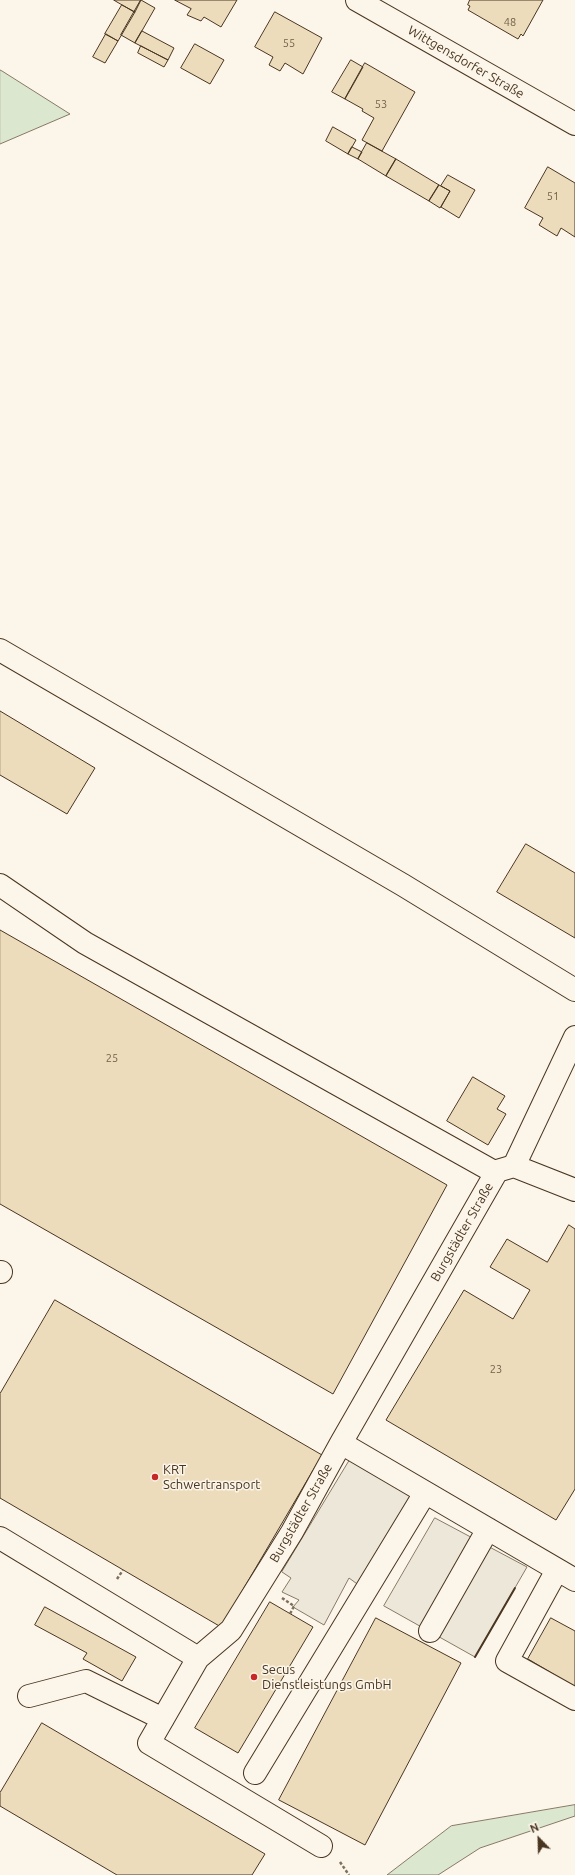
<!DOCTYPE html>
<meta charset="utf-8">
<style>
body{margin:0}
#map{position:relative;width:575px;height:1875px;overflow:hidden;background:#fbf6e9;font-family:Ubuntu,sans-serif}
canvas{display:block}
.north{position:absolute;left:519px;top:1819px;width:40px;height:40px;-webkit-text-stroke:3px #fbf6e9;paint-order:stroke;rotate:337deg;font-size:11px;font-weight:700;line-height:16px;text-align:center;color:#4a3520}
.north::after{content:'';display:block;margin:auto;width:14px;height:18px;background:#4a3520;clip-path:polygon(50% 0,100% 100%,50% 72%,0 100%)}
</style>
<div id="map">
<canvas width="575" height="1875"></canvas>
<div class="north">N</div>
</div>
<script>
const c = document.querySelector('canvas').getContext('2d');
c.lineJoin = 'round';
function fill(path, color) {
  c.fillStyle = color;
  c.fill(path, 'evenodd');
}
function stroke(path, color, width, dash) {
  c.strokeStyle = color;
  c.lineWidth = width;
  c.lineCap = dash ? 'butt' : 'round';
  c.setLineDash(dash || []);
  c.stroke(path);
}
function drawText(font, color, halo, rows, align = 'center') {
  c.font = font + ' Ubuntu,sans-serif';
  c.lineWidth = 3;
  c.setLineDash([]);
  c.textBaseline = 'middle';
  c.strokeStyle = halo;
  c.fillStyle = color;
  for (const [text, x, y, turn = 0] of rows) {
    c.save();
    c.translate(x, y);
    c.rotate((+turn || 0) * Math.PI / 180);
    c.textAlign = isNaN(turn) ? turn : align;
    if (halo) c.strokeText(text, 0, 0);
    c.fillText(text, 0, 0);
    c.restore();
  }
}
const green = new Path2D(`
 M0 70 2 71 70 114 0 144Z
 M575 1805V1816L480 1848 438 1875H387L451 1826Z`);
fill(green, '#dce7d0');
stroke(green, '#887966', 1);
const parking = new Path2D(`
 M351 1458 412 1494 360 1586 349 1578 324 1625 293 1607 299 1600 282 1592 291 1578 282 1572Z
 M435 1518 527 1567 475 1657 384 1606Z`);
fill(parking, '#ede7d9');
stroke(parking, '#887966', 1);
const building = new Path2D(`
 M114 0H141L135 12Z
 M141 0 155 8 135 43 121 35Z
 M175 0H237L221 27 204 17 201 21 187 15 191 9Z
 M470 0H543L523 36 521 34 518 39 468 10 470 6 468 5Z
 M122 5 135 12 118 41 105 34Z
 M275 12 322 38 303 74 285 63 280 71 269 65 273 57 255 47Z
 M142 31 174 48 168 60 135 43Z
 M106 34 118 41 105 63 93 57Z
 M195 44 224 60 210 84 181 68Z
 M141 46 168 60 164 67 138 53Z
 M351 60 363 67 345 99 332 92Z
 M365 63 415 92 382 151 362 140 374 118 362 111 363 109 345 99Z
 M333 127 356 140 348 154 326 141Z
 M367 143 396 159 386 176 358 159Z
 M352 147 362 152 358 159 348 154Z
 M396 159 439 185 429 201 386 176Z
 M548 167 575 183V237L561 228 557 236 539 225 543 218 525 208Z
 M448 175 475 190 459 218 441 207 450 191 441 186Z
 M439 185 450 191 440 208 429 201Z
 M0 711 95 768 67 814 0 775Z
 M526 844 575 873V938L497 892Z
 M0 930 447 1185 333 1394 0 1204Z
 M473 1077 505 1096 497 1109 506 1114 488 1145 447 1121Z
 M569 1225 575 1229V1489L556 1520 386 1420 464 1290 513 1319 530 1290 490 1267 507 1239 547 1262Z
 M55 1300 322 1455 221 1627 0 1498V1394Z
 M270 1602 313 1627 238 1753 195 1728Z
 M45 1607 136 1657 122 1681 83 1659 87 1653 35 1625Z
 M376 1618 461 1663 365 1845 279 1800Z
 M551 1618 575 1631V1687L528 1659Z
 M42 1723 265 1854 252 1875H117L0 1806V1793Z`);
fill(building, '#ecdcbc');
stroke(building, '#4a3520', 1);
const minor = new Path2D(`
 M357 0 575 124
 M0 650 403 885 575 990
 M0 885 85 943 496 1173
 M514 1166 575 1037
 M0 1272H1
 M341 1443 575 1580
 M0 1538 198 1658
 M557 1570 507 1661 575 1699
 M430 1631 488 1529
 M29 1696 86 1681 163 1719
 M255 1773 425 1493
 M321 1846 149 1743 198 1658 231 1630 292 1532 341 1443 497 1171 514 1166 575 1190`);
stroke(minor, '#4a3520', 24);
stroke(new Path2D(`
 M117 1579 123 1570
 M282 1598 294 1606 290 1614
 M340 1862 349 1875`), '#7f6f5c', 2.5, [3, 2]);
stroke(minor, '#fbf6e9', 22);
stroke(new Path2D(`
 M475 1657 515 1588`), '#4a3520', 2);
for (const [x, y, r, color] of [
 [155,1477,4,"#c62828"],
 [254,1677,4,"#c62828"]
]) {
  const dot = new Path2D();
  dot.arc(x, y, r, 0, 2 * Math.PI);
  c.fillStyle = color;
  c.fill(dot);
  stroke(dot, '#fbf6e9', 1.5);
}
drawText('11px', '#725f47', null, [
 ["48",510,22],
 ["55",289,43],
 ["53",381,104],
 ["51",553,196],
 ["25",112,1058],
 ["23",496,1369]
]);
drawText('13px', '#4a3520', '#fbf6e9', [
 ["Wittgensdorfer Straße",466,62,30],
 ["Burgstädter Straße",462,1232,-60],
 ["Burgstädter Straße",301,1513,-60]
]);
drawText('13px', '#4a3520', '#fbf6e9', [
 ["KRT",163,1470],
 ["Schwertransport",163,1485],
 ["Secus",262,1670],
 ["Dienstleistungs GmbH",262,1685]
], 'left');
</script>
